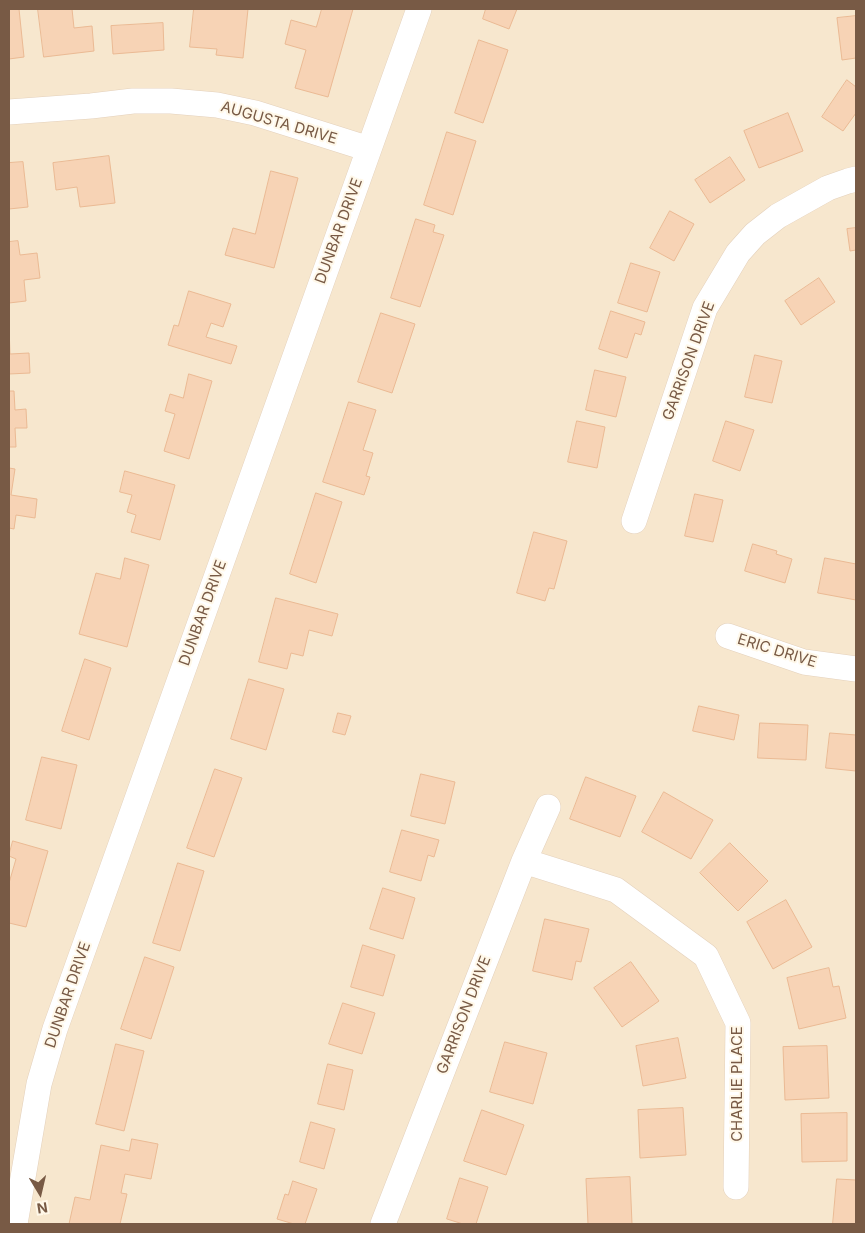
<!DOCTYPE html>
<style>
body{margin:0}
#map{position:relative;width:865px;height:1233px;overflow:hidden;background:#fff5e1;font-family:Inter,sans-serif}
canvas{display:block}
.frame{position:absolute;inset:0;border:10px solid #785a45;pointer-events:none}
.north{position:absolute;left:15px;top:1168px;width:50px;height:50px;-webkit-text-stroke:4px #fff8e9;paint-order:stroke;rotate:171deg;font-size:14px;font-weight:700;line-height:20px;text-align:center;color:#785a45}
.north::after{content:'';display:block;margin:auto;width:18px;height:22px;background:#785a45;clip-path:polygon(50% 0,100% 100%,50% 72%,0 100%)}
</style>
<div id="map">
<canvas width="865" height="1233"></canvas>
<div class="frame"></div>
<div class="north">N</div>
</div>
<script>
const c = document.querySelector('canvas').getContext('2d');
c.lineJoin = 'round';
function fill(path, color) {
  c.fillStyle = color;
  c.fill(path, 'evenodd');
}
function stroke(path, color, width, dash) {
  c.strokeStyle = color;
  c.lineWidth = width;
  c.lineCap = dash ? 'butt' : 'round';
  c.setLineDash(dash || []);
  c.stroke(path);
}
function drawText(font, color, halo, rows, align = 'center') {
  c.font = font + ' Inter,sans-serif';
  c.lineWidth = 4;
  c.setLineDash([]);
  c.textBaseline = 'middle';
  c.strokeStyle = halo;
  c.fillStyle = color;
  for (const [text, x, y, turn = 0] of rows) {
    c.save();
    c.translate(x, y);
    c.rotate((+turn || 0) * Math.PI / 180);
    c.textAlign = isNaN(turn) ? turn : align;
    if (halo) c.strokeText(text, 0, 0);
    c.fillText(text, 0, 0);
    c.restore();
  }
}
fill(new Path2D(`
 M9 9H856V1224H9Z`), '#f7e7ce');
const building = new Path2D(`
 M9 9H19L24 57 9 59Z
 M38 9H72L74 28 92 26 94 51 44 57Z
 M194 9H248L243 58 216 55 217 49 190 47Z
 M322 9H353L328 97 295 88 306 50 285 44 291 20 316 27Z
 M486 9H517L509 29 483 19Z
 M856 16V58L842 60 837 18Z
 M163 23 164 50 113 54 111 26Z
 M479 40 508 50 483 123 455 113Z
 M847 80 856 87V113L843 131 822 117Z
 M788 113 803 151 759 168 744 131Z
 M447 132 476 141 453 215 424 205Z
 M109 156 115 203 80 207 77 187 56 190 53 163Z
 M730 157 745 180 710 203 695 180Z
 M23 162 28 207 9 209V163Z
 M271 171 298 178 274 268 225 255 233 228 255 234Z
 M670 211 694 224 674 261 650 248Z
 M416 219 435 225 433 232 444 235 420 307 391 298Z
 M856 228V250L850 251 847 229Z
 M18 241 20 255 37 253 40 278 24 280 26 301 9 303V242Z
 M631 263 660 272 647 312 618 303Z
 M819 278 835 302 801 325 785 301Z
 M189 291 231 304 223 327 211 323 206 337 237 346 231 364 168 345 174 325 178 326Z
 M611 311 645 322 641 335 635 333 627 358 599 349Z
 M381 313 415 324 392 393 358 382Z
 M9 327 10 354 29 353 30 373 9 374Z
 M755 355 782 361 772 403 745 397Z
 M595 370 626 377 616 417 586 410Z
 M189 374 212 381 189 459 164 451 175 414 165 411 170 394 183 398Z
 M9 391H14L15 410 26 409 27 428H15L16 447H9Z
 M349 402 376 410 363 450 373 453 366 476 370 477 364 495 323 482Z
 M577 421 605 427 597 468 568 462Z
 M726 421 754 430 740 471 713 461Z
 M9 468 15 469 11 495 37 499 35 518 16 515 14 529 9 528Z
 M125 471 175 485 160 540 131 532 136 515 127 512 132 495 120 492Z
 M316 493 342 502 316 583 290 574Z
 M695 494 723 500 713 542 685 536Z
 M534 532 567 541 554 589 549 588 545 601 517 593Z
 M753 544 777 551 776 554 792 559 785 583 745 571Z
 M125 558 149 565 127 647 79 634 96 573 120 579Z
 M825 558 856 564V600L818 593Z
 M276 598 338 614 332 636 309 630 303 656 291 653 287 669 259 662Z
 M85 659 111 668 89 740 62 731Z
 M249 679 284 689 266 750 231 739Z
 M699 706 739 715 734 740 693 731Z
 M338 713 351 716 345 735 333 732Z
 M760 723 808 725 806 760 758 758Z
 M830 733 856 735V771L826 768Z
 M42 757 77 765 61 829 26 820Z
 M215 769 242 778 214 857 187 848Z
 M421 774 455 782 445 824 411 816Z
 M586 777 636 796 620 837 570 819Z
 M664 792 713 820 691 859 642 832Z
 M402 830 439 840 434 857 428 855 421 881 390 872Z
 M13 841 48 851 26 927 9 923V883L16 859 9 856Z
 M730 843 768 881 738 911 700 873Z
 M178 863 204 871 180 951 153 943Z
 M383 888 415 898 403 939 370 929Z
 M786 900 812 947 773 969 747 922Z
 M545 919 589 929 581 962 576 961 572 980 533 971Z
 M363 945 395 955 383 996 351 987Z
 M145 957 174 967 151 1039 121 1029Z
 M631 962 659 1001 622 1027 594 988Z
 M829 968 833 987 839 986 846 1018 799 1029 787 978Z
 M343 1003 375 1013 362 1054 329 1044Z
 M678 1038 686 1078 643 1086 636 1046Z
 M505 1042 547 1053 533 1104 490 1092Z
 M116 1044 144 1051 124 1131 96 1124Z
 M827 1046 829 1098 785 1100 783 1047Z
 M328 1064 353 1070 344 1110 318 1104Z
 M683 1108 686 1155 640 1158 638 1110Z
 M482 1110 524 1125 506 1175 464 1161Z
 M847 1113V1161L802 1162 801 1114Z
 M311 1122 335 1129 324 1169 300 1162Z
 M132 1139 158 1144 151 1179 125 1174 121 1193 127 1194 120 1224H69L75 1197 90 1200 101 1145 129 1151Z
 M630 1177 632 1224H588L586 1179Z
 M460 1178 488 1187 476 1224H463L447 1219Z
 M837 1179 856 1180V1224H833Z
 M293 1181 317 1189 305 1224H294L277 1219 285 1194 288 1195Z`);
fill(building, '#f7d3b5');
stroke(building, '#ebba94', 1);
const minor = new Path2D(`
 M9 112 91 106 133 101H171L217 105 255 113 369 149
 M634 521 705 308 738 253 755 234 778 216 828 188 848 181 856 179
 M728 636 804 662 856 669
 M524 861 616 890 706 956 738 1023 736 1187
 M15 1224 39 1084 55 1029 419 9
 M383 1224 524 861 548 807`);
stroke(minor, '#e4d1bc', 26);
stroke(minor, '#fff', 25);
drawText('15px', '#785a45', '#fff8e9', [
 ["AUGUSTA DRIVE",279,123,16],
 ["DUNBAR DRIVE",339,231,-70],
 ["GARRISON DRIVE",689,361,-70],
 ["DUNBAR DRIVE",203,613,-70],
 ["ERIC DRIVE",777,651,17],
 ["DUNBAR DRIVE",68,995,-71],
 ["GARRISON DRIVE",464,1015,-69],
 ["CHARLIE PLACE",737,1084,-90]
]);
</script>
